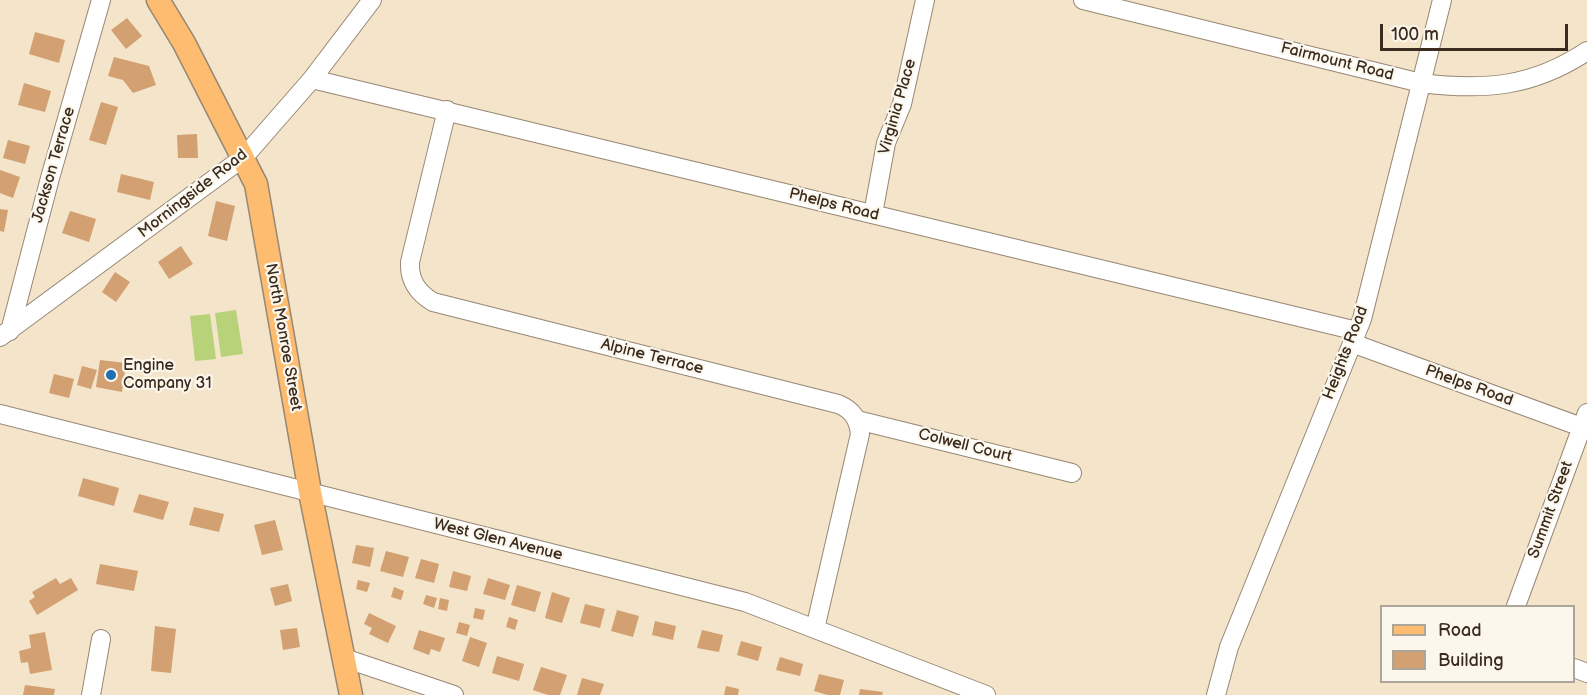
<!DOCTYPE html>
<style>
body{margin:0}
#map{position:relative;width:1587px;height:695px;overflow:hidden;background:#f3e4ca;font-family:"Balsamiq Sans",sans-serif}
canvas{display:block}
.legend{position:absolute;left:1380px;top:605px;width:195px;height:78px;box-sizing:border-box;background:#fbf7ec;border:2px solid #aea59a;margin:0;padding:8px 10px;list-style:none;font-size:18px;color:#3b2a1e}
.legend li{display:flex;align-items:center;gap:12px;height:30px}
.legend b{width:30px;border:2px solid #aea59a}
.scale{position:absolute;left:1380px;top:24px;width:188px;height:27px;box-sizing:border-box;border:3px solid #3b2a1e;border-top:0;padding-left:8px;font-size:18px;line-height:21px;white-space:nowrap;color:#3b2a1e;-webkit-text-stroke:4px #fbf7ec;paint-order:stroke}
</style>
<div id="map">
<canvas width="1587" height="695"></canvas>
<ul class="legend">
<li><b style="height:8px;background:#fdbc6f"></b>Road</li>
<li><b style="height:16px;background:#d2a071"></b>Building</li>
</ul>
<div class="scale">100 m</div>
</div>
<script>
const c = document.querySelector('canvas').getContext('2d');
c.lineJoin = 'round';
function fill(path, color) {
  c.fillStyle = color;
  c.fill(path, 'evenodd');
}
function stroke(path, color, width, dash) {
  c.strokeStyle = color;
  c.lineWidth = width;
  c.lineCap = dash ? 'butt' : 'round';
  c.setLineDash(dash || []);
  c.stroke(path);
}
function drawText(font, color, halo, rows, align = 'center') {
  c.font = font + ' "Balsamiq Sans",sans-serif';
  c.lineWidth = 4.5;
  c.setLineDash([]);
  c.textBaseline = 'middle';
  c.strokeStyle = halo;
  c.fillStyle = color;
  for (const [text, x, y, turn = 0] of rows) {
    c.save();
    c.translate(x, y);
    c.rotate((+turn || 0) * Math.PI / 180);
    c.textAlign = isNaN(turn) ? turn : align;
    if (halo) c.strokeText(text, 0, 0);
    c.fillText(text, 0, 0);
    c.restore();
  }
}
fill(new Path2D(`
 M236 310 243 354 221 357 215 313Z
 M210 314 216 359 195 361 190 316Z`), '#b7d278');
fill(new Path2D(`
 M127 18 142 36 126 49 111 30Z
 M35 32 65 40 59 63 29 54Z
 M114 57 149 66 156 85 133 93 123 80 108 76Z
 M24 83 51 91 45 112 18 105Z
 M101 102 118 107 106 145 89 140Z
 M197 134 198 158H178L177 135Z
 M8 140 30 146 25 164 3 158Z
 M0 170 20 177 13 198 0 193Z
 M121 174 154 182 150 200 117 192Z
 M216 201 235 206 227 241 208 236Z
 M0 209 8 210 4 232 0 231Z
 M70 211 96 219 89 242 62 233Z
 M181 246 193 264 169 279 158 262Z
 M115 272 130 282 116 302 102 292Z
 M100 360 126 363 122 392 96 387Z
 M82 366 97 370 91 389 77 385Z
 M54 374 74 379 69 398 49 393Z
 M83 478 119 488 114 506 78 496Z
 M139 494 169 502 163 520 133 512Z
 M194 507 224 514 219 532 189 525Z
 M275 520 283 550 262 555 254 525Z
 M356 545 374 548 370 567 352 563Z
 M386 551 409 557 403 577 380 571Z
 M421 559 439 564 434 583 415 578Z
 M100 564 138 571 134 591 96 584Z
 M453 571 471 576 467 591 449 587Z
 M56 578 60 584 71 578 78 590 37 615 29 601 35 597 32 592Z
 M488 578 510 585 505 600 483 594Z
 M358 580 370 583 367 592 356 589Z
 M288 584 292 601 275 606 270 588Z
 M517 585 541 592 535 612 511 605Z
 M394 587 404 591 401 600 391 597Z
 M552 592 570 598 562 623 545 618Z
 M426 595 437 598 434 608 423 604Z
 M440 598 449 600 447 611 438 609Z
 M585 604 605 609 600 628 580 623Z
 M475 608 485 610 483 620 473 618Z
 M617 610 639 616 633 637 611 631Z
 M369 613 396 626 388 643 369 634 372 628 364 624Z
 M509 617 518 620 515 630 506 627Z
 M655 621 676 626 673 640 652 635Z
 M459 622 470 625 467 636 456 633Z
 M155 626 176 629 171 673 151 671Z
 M297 628 300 647 283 650 280 630Z
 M419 630 445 638 440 652 431 649 429 655 413 649Z
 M702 630 723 635 719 652 697 648Z
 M45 632 52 670 30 674 28 662 21 663 19 651 31 648 29 635Z
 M470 637 487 643 479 667 462 661Z
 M741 641 762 647 758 661 737 655Z
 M497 656 524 664 519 681 492 673Z
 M780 657 803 664 800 676 776 670Z
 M541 667 567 675 560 695H548L533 690Z
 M819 674 844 680 840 695H828L814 691Z
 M582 678 604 684 600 695H577Z
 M25 685 55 689 54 695H23Z
 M726 686 739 689 738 695H724Z
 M860 689 883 692 882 695H859Z`), '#d2a071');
const minor = new Path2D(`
 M1083 0 1421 83C1484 91 1533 87 1587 51
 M312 79 1357 331
 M447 110 410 262C409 281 418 293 433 302L838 404C853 410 858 419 860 434L815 629
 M873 214 886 143 902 104 925 0
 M10 331 50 178 101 0
 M0 337 244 157 312 79 372 0
 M1352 343 1587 429
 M0 414 745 602 986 695
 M857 420 1072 473
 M1516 606 1587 413
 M344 658 454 695
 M1574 668 1587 673
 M91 695 101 639
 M1216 695 1229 647 1362 319 1442 0`);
const major = new Path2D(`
 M158 0 184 43 256 184 310 492 351 695`);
stroke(minor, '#978774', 20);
stroke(major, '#978774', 25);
stroke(minor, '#fff', 18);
stroke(major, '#fdbc6f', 22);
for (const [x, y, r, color] of [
 [111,375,6,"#1f6fb2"]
]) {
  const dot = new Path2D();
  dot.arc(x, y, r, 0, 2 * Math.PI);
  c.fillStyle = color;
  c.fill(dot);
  stroke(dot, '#fbf7ec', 2);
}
drawText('16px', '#3b2a1e', '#fbf7ec', [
 ["Fairmount Road",1337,62,14],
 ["Virginia Place",898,107,-74],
 ["Jackson Terrace",54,165,-74],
 ["Morningside Road",193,194,-38],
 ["Phelps Road",834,205,14],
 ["North Monroe Street",283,337,80],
 ["Heights Road",1346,353,-69],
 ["Alpine Terrace",652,357,14],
 ["Phelps Road",1469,386,20],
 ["Colwell Court",965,446,14],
 ["Summit Street",1551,510,-70],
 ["West Glen Avenue",498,540,14]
]);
drawText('16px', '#3b2a1e', '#fbf7ec', [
 ["Engine",123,366],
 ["Company 31",123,384]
], 'left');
</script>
